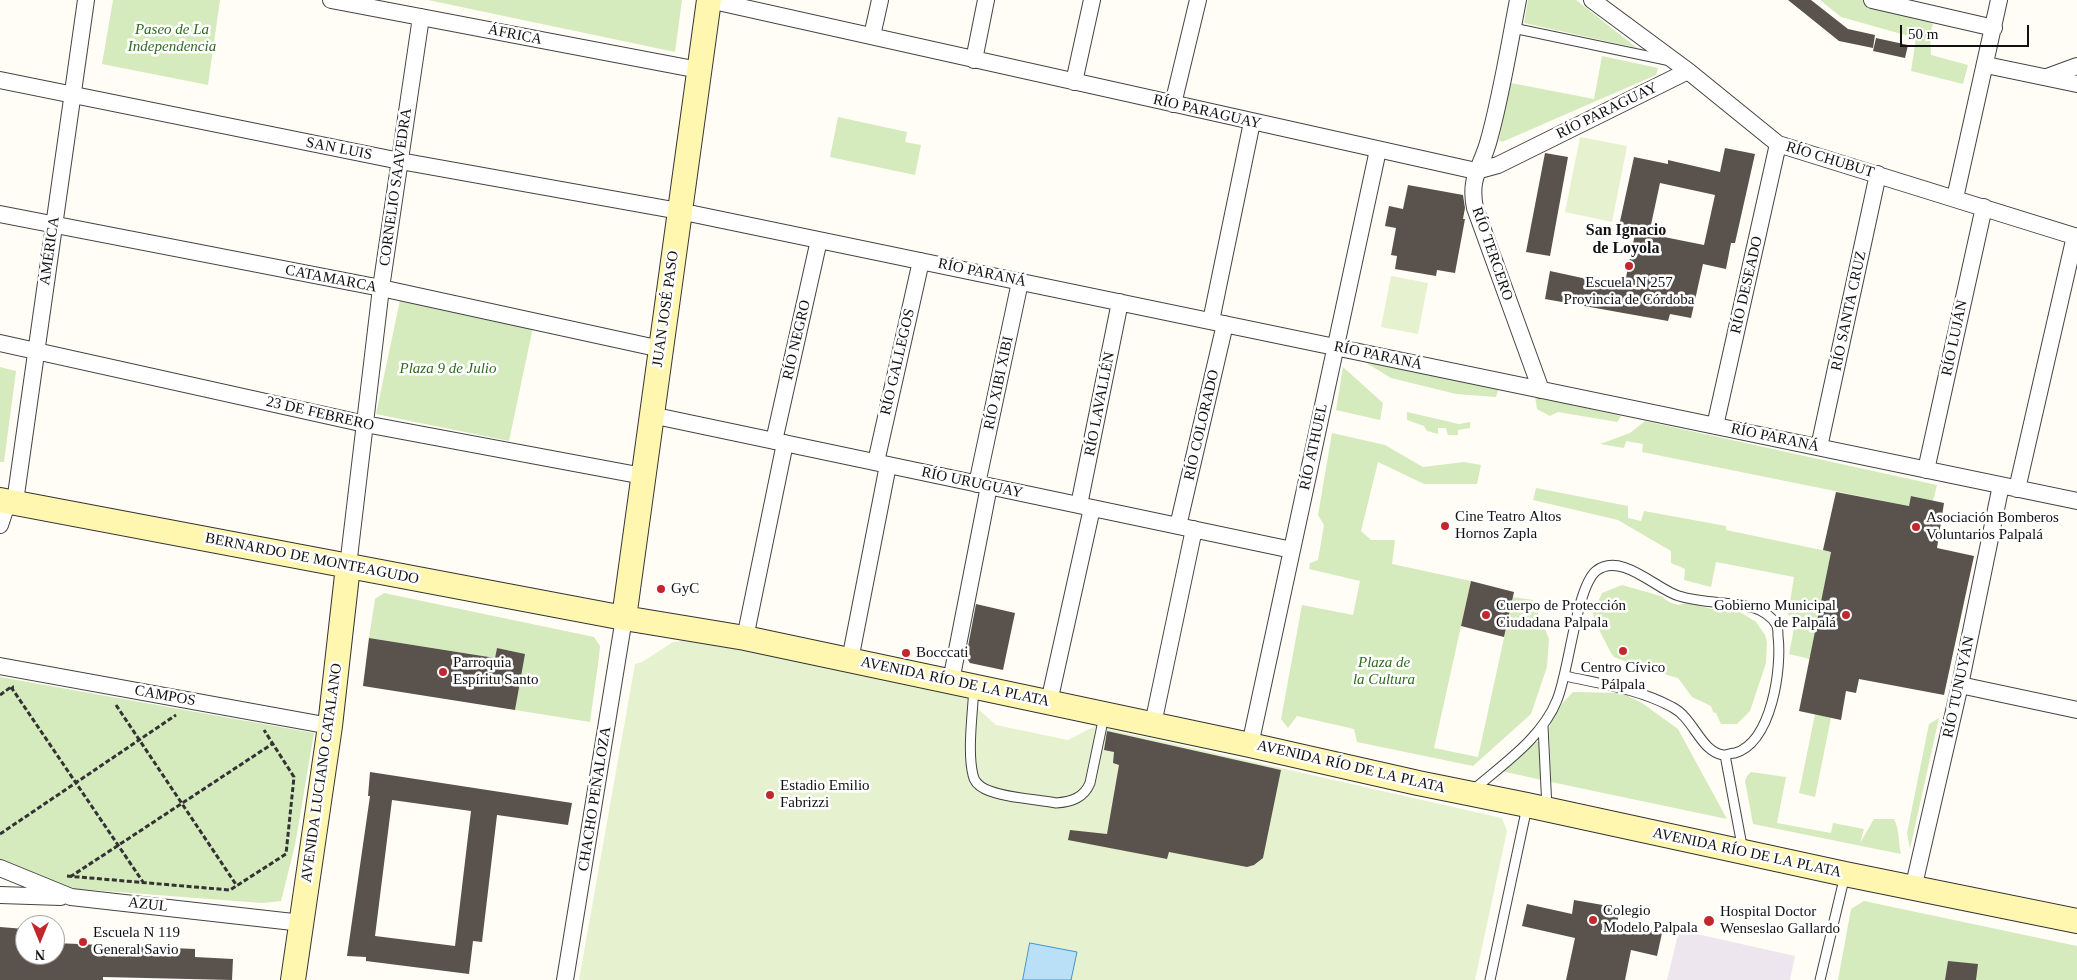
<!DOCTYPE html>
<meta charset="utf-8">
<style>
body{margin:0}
#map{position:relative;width:2077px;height:980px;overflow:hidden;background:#fffdf5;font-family:"Times New Roman",serif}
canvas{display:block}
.north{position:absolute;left:15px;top:915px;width:50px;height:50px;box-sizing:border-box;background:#fff;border:1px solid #a0a0a0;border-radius:50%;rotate:180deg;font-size:14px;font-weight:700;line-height:20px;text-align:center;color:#111}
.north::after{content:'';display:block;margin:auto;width:18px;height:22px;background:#c4262e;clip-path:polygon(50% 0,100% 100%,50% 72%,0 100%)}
.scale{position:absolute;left:1900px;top:25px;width:129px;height:22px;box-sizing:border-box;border:2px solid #111;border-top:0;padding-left:6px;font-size:15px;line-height:18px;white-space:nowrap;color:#111;-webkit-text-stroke:4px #fff;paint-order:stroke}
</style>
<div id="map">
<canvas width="2077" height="980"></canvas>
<div class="north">N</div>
<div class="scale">50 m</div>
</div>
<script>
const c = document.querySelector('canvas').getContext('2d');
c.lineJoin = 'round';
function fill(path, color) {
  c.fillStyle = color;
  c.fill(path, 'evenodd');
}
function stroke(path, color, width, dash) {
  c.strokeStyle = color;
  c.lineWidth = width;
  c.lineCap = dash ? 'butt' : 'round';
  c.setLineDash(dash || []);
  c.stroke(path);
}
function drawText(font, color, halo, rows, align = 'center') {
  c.font = font + ' "Times New Roman",serif';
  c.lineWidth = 5;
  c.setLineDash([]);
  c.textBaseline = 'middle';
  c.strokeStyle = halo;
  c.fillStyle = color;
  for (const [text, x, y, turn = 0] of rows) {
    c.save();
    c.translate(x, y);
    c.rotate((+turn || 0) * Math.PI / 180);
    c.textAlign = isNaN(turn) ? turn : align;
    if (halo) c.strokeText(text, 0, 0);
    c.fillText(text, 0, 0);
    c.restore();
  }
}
fill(new Path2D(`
 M1679 930 1795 956 1790 980H1667Z`), '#eee6ef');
fill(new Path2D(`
 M113 0H220L208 85 102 64Z
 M428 0H682L675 52Z
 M1528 0H1576L1637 48 1524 23Z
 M1820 0H1880L1913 13 1933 24 1930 34 1931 55 1968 65 1963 84 1911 71 1916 38 1841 17Z
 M1602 56 1658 68 1656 75 1502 142 1499 140 1511 83 1594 99Z
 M838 117 907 132 905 142 921 145 915 175 830 157Z
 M400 300 533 327 509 441 376 414Z
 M1355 356 1499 388 1496 397 1456 394 1391 378Z
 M0 367 16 371 4 462H0Z
 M1343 367 1383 403 1380 420 1336 410Z
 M1535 396 1621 416 1617 422 1558 412 1550 416 1537 409Z
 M1407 412 1459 424 1470 422V428L1458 430V435H1448L1446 428H1438V434L1427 431 1424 426 1407 420Z
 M1645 421 1937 485 1933 501 1912 496 1909 506 1642 452 1643 444 1626 441 1624 448 1600 444 1630 433Z
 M1332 433 1385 445 1423 467 1464 462 1481 465 1477 484H1424L1378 462 1361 531 1371 540H1395L1392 564 1471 581 1434 748 1478 757 1513 597 1533 600 1549 639 1547 667 1531 714 1473 766 1357 742 1354 729 1297 716 1288 728 1281 719 1302 605 1353 615 1360 581 1309 569 1310 563 1318 560 1324 525 1318 515Z
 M1536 488 1628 506V518L1641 521 1644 511 1726 526V530L1831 552 1810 659 1789 654 1796 618 1788 615 1794 577 1716 562 1711 587 1684 580 1685 569 1671 563V551L1618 520 1533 500Z
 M1622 585 1661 596 1669 602 1678 605 1688 603 1712 609 1729 610 1740 612 1756 622 1765 635 1767 642 1766 663 1750 711 1737 724H1721L1716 713 1713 712 1711 706 1692 697 1678 678 1640 667 1614 657 1611 653 1594 620 1593 613 1602 593Z
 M384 593 594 637 600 646 599 657 590 722 515 710 524 654 497 648 495 658 369 638 375 599Z
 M0 677 314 733 295 845 281 901 262 903 65 888 0 860Z
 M1573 692 1622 693 1642 703 1678 729 1727 819 1551 782 1549 728 1555 711Z
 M1815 714 1831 718 1815 797 1799 793Z
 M1939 718 1910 849 1907 833 1929 724Z
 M1533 742H1540L1542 780 1501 771Z
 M1751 772 1786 777 1777 823 1831 833 1833 823 1864 829 1860 843 1874 819H1894C1900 830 1898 842 1901 854L1753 824 1745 781 1747 776Z
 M1864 901 2077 946V980H1838L1851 909Z`), '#d5ebbd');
fill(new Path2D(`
 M1580 137 1627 146 1612 222 1565 212Z
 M1391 276 1428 283 1418 334 1381 327Z
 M699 639 965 697 996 725 1068 740 1095 726 1502 818 1507 831 1475 980H579L635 664 642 662 673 642Z`), '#e6f2cf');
const water = new Path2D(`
 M1030 943 1077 952 1071 980H1023Z`);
fill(water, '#b9e0f7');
stroke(water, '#3f96cf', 1);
fill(new Path2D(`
 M1788 0H1811L1848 29 1875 35 1873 48 1839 41Z
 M1876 38 1908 45 1905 58 1873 51Z
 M1725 148 1755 154 1735 243H1731L1726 269 1703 264 1691 318 1670 314 1668 321 1545 299 1550 271 1624 287 1636 229 1619 226 1634 157 1668 164V160L1720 172ZM1660 183 1715 195 1704 245 1649 234Z
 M1545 153 1568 157 1550 256 1526 252Z
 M1408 185 1463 195 1465 208 1463 219H1465L1455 273 1437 270 1436 276 1395 269 1397 256 1391 255 1396 228 1385 226 1389 206 1403 209Z
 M1836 492 1909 506 1911 496 1944 503 1937 548 1974 556 1944 695 1859 679 1856 693 1846 691 1841 720 1799 711 1831 552 1823 550Z
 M1471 581 1514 592 1504 637 1461 626Z
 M976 604 1015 613 1003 670 970 663 966 657Z
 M369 638 495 658 497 648 525 654 515 710 363 686Z
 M1107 731 1281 770 1263 858 1254 865 1247 867 1169 852 1167 859 1068 840 1070 830 1107 834 1119 765 1113 763 1114 752 1104 750Z
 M370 772 572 803 568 825 497 815 482 942 473 941 469 974 366 961V957L347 956 370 796H368ZM392 800 471 811 455 946 375 936Z
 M1574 900 1620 908 1617 924 1662 933 1657 956 1631 950 1625 980H1566L1575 938 1522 926 1527 904 1572 914Z
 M0 927 25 929V955H55V943L195 949V957L233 959 232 980 103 977V980H0Z
 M1948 961 1978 964 1976 980H1945Z`), '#5a524d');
const lane = new Path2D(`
 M1513 28 1666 60
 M974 686C973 711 967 751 973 775 974 781 979 786 985 789 1004 798 1035 799 1056 803 1071 802 1084 798 1090 783L1104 716
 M1543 726 1547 809
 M1725 755 1743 851
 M1473 790C1503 764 1542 738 1557 700 1569 672 1576 588 1596 571 1621 551 1657 590 1679 596 1704 604 1730 601 1754 608 1762 610 1772 617 1776 624 1778 627 1778 633 1778 636 1782 668 1772 742 1735 753 1731 753 1727 755 1723 755 1700 751 1694 718 1672 707 1639 689 1601 684 1565 676
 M1490 980 1527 807
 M1820 980 1845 875`);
const street = new Path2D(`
 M331 0 699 70
 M709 0 1476 171 1498 165 1688 71
 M1518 0C1509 46 1501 98 1488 143 1480 170 1469 178 1475 208L1541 390
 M1592 0 1688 71 1778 144 2077 237
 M1872 0 1994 28
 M872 36 880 0
 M974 60 986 0
 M1986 65 2077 84
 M2047 77 2077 66
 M0 80 400 161 679 211 2077 501
 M1074 82 1092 0
 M1173 104 1198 0
 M1955 198 1999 0
 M0 214 381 288 661 349
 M1211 321 1252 122
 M0 343 365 424 643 476
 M651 415 1292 550
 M1715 426 1778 144
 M774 441 819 240
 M1819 447 1878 174
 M876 462 921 261
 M1926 470 1984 207
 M977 484 1020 282
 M2017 489 2075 236
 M15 502 86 0
 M1079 505 1120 302
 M0 525 8 501
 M1178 526 1225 324
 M348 566 381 288 421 17
 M745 638 785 443
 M850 660 888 465
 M0 666 330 726
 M951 681 989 486
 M1960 685 2077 710
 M1049 702 1092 508
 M1153 724 1194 529
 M1250 745 1378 150
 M0 868 71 897 302 923
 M1913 889 1960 685 2001 485
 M0 895 61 897
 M565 980 624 618`);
const secondary = new Path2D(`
 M0 500 624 618 745 638 1250 745 1418 783 1527 805 1845 874 2077 921
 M624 618 709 0
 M293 980 330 726 348 566`);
stroke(lane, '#444', 11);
stroke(street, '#444', 18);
stroke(secondary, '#333', 26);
stroke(new Path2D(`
 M11 687 143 882
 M0 695 11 687H14
 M116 705 237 886
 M0 834 176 715
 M67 876 230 890 286 854 294 777 264 730
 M70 877 272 744`), '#333', 3, [5, 2.5]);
stroke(lane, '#fff', 9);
stroke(street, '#fff', 16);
stroke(secondary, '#fff6b0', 24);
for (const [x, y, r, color] of [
 [1629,266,5,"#c4262e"],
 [1445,526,5,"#c4262e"],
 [1916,527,5,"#c4262e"],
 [661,589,5,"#c4262e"],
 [1486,615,5,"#c4262e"],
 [1846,615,5,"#c4262e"],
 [1623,651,5,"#c4262e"],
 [906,653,5,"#c4262e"],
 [443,672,5,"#c4262e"],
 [770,795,5,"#c4262e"],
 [1593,920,5,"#c4262e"],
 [1709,921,6,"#c4262e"],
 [83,942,5,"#c4262e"]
]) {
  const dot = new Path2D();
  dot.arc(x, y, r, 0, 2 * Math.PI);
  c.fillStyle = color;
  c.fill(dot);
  stroke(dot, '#fff', 2);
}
drawText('italic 15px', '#2f6b1f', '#fff', [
 ["Paseo de La",172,30],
 ["Independencia",172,47],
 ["Plaza 9 de Julio",448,369],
 ["Plaza de",1384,663],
 ["la Cultura",1384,680]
]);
drawText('15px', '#111', '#fff', [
 ["ÁFRICA",515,35,11],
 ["RÍO PARAGUAY",1607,111,-26],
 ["RÍO PARAGUAY",1207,112,13],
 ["SAN LUIS",339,149,11],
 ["RÍO CHUBUT",1830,160,17],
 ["CORNELIO SAAVEDRA",396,187,-82],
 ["AMÉRICA",50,251,-82],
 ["RÍO TERCERO",1492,254,71],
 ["RÍO PARANÁ",982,273,12],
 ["CATAMARCA",331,279,11],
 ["RÍO DESEADO",1747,285,-77],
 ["JUAN JOSÉ PASO",666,309,-82],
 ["RÍO SANTA CRUZ",1849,311,-78],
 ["RÍO LUJÁN",1955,338,-78],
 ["RÍO NEGRO",797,340,-77],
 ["RÍO PARANÁ",1378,356,12],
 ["RÍO GALLEGOS",898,362,-77],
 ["RÍO XIBI XIBI",999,383,-78],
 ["RÍO LAVALLÉN",1100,404,-79],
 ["23 DE FEBRERO",320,414,13],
 ["RÍO COLORADO",1202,425,-77],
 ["RÍO PARANÁ",1775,438,12],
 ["RÍO ATHUEL",1314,447,-78],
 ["RÍO URUGUAY",972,483,12],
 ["BERNARDO DE MONTEAGUDO",312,559,11],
 ["AVENIDA RÍO DE LA PLATA",955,682,12],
 ["RÍO TUNUYÁN",1959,687,-78],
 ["CAMPOS",165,696,10],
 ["AVENIDA RÍO DE LA PLATA",1351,767,13],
 ["AVENIDA LUCIANO CATALANO",322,773,-82],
 ["CHACHO PEÑALOZA",595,799,-81],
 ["AVENIDA RÍO DE LA PLATA",1747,853,12],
 ["AZUL",148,905,6]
]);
drawText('15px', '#111', '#fff', [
 ["Escuela N 257",1629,283,"center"],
 ["Provincia de Córdoba",1629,300,"center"],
 ["Cine Teatro Altos",1455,517],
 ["Hornos Zapla",1455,534],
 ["Asociación Bomberos",1926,518],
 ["Voluntarios Palpalá",1926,535],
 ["GyC",671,589],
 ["Cuerpo de Protección",1496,606],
 ["Ciudadana Palpala",1496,623],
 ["Gobierno Municipal",1836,606,"right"],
 ["de Palpalá",1836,623,"right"],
 ["Bocccati",916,653],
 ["Parroquia",453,663],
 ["Espíritu Santo",453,680],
 ["Centro Cívico",1623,668,"center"],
 ["Pálpala",1623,685,"center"],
 ["Estadio Emilio",780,786],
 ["Fabrizzi",780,803],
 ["Colegio",1603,911],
 ["Modelo Palpala",1603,928],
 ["Hospital Doctor",1720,912],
 ["Wenseslao Gallardo",1720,929],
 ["Escuela N 119",93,933],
 ["General Savio",93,950]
], 'left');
drawText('bold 16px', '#111', '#fff', [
 ["San Ignacio",1626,231],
 ["de Loyola",1626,249]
]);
</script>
